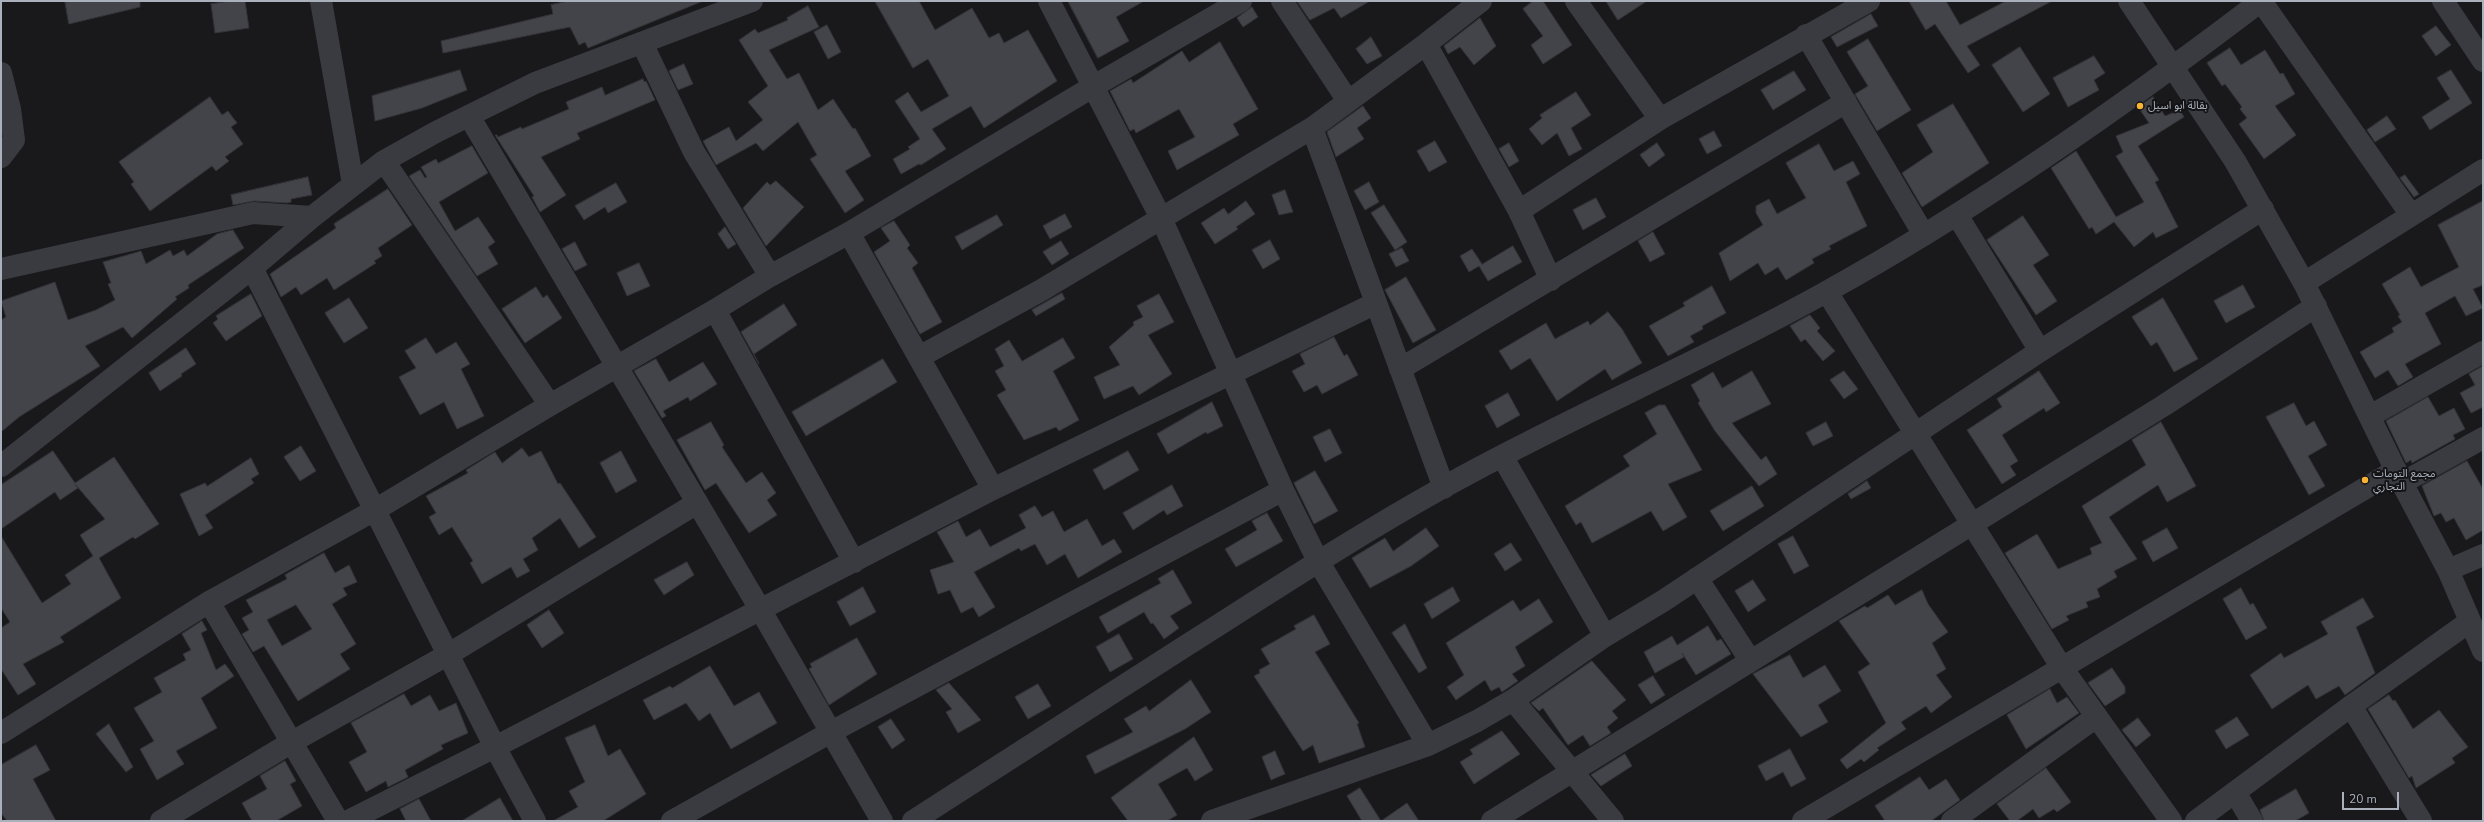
<!DOCTYPE html>
<meta charset="utf-8">
<style>
body{margin:0}
#map{position:relative;width:2484px;height:822px;overflow:hidden;background:#19191c;font-family:"Nunito Sans",sans-serif}
canvas{display:block}
.frame{position:absolute;inset:0;border:2px solid #abb1bc;pointer-events:none}
.scale{position:absolute;left:2342px;top:792px;width:57px;height:18px;box-sizing:border-box;border:2px solid #abb1bc;border-top:0;padding-left:5px;font-size:12px;line-height:14px;white-space:nowrap;color:#abb1bc;-webkit-text-stroke:3px #141417;paint-order:stroke}
</style>
<div id="map">
<canvas width="2484" height="822"></canvas>
<div class="frame"></div>
<div class="scale">20 m</div>
</div>
<script>
const c = document.querySelector('canvas').getContext('2d');
c.lineJoin = 'round';
function fill(path, color) {
  c.fillStyle = color;
  c.fill(path, 'evenodd');
}
function stroke(path, color, width, dash) {
  c.strokeStyle = color;
  c.lineWidth = width;
  c.lineCap = dash ? 'butt' : 'round';
  c.setLineDash(dash || []);
  c.stroke(path);
}
function drawText(font, color, halo, rows, align = 'center') {
  c.font = font + ' "Nunito Sans","Noto Sans Arabic",sans-serif';
  c.lineWidth = 4;
  c.setLineDash([]);
  c.textBaseline = 'middle';
  c.strokeStyle = halo;
  c.fillStyle = color;
  for (const [text, x, y, turn = 0] of rows) {
    c.save();
    c.translate(x, y);
    c.rotate((+turn || 0) * Math.PI / 180);
    c.textAlign = isNaN(turn) ? turn : align;
    if (halo) c.strokeText(text, 0, 0);
    c.fillText(text, 0, 0);
    c.restore();
  }
}
const building = new Path2D(`
 M65 1H140V7L69 24Z
 M231 1H245L249 28 215 33 211 4Z
 M568 1H703L588 48 585 42 579 45 570 27 443 53 441 41 553 14 551 5Z
 M875 1H919L935 30 972 8 989 38 999 33 1004 43 1028 30 1057 81 984 128 971 106 932 129 946 149 921 165 919 164 901 174 893 159 910 149 908 147 920 139 895 101 908 92 921 112 949 96 928 59 913 68Z
 M1068 1H1144L1116 17 1129 41 1098 58Z
 M1297 1H1370L1341 18 1334 8 1310 20Z
 M1533 1H1543L1572 45 1543 64 1531 45 1543 36 1523 9Z
 M1606 1H1647L1618 20Z
 M1909 1H1946L1960 25 2006 1H2052L1967 46 1980 65 1968 73 1935 24 1926 30Z
 M808 6 819 27 769 50 787 79 799 73 818 110 833 99 853 129 855 128 871 156 845 171 864 200 845 213 810 159 817 155 798 122 763 151 756 143 716 165 703 141 729 127 736 141 763 120 748 102 768 86 739 40 755 29 758 33 788 20 787 18Z
 M1252 7 1258 17 1243 27 1237 18Z
 M1871 14 1878 26 1837 47 1831 37Z
 M1480 18 1496 46 1474 65 1460 47 1448 54 1444 46Z
 M827 25 841 52 828 59 814 32Z
 M2436 26 2451 45 2436 56 2422 36Z
 M1371 37 1382 56 1367 64 1356 49Z
 M1868 39 1911 110 1877 131 1855 94 1868 86 1847 52Z
 M1220 42 1258 109 1233 124 1239 135 1177 170 1168 151 1195 137 1179 109 1136 133 1134 129 1130 131 1110 91 1131 79 1133 83 1182 51 1189 62Z
 M2020 47 2050 94 2023 112 1992 65Z
 M2230 48 2241 65 2265 50 2280 74 2283 73 2295 94 2275 106 2296 135 2264 159 2239 124 2247 118 2240 109 2242 107 2225 84 2222 86 2207 63Z
 M2094 56 2105 73 2094 80 2099 90 2068 107 2053 78Z
 M684 64 693 84 678 90 669 71Z
 M460 70 467 90 422 108 375 121 372 96Z
 M2451 70 2472 103 2430 130 2422 117 2450 99 2437 78Z
 M1794 71 1806 90 1773 110 1761 90Z
 M643 79 644 82 646 81 655 100 577 133 580 139 541 157 566 195 540 212 532 197 534 196 495 135H497L498 137 521 127 522 129 569 109 566 102 602 87 605 95Z
 M1576 92 1591 115 1571 128 1582 149 1569 156 1557 133 1542 145 1529 129 1542 118 1540 115Z
 M210 97 222 115 228 111 237 123 231 127 243 144 225 157 229 161 216 171 212 166 150 211 131 184 134 182 119 162Z
 M2153 97 2165 116 2180 110 2184 117 2138 146 2159 180 2155 182 2178 227 2156 238 2153 232 2134 247 2114 222 2096 234 2092 227 2089 229 2051 168 2076 151 2116 217 2144 202 2116 156 2123 152 2116 136 2149 123 2138 107Z
 M1953 104 1989 163 1922 207 1902 173 1933 152 1917 125Z
 M1363 106 1371 118 1357 128 1364 139 1336 157 1327 132Z
 M2387 116 2396 129 2375 142 2367 130Z
 M1714 131 1722 146 1707 154 1699 139Z
 M1435 141 1447 162 1429 172 1417 151Z
 M1509 143 1519 161 1509 167 1499 149Z
 M1657 143 1665 155 1649 167 1640 155Z
 M1819 144 1834 171 1853 161 1860 174 1846 182 1867 226 1829 246 1831 249 1812 259 1814 263 1786 280 1778 267 1765 275 1758 263 1730 281 1719 253 1763 225 1756 213V206L1769 199 1777 214 1806 198 1786 163Z
 M472 146 488 173 439 202 455 231 478 217 495 242 488 247 498 264 477 276 409 176 420 170 425 178 427 177 421 167 436 159 438 163Z
 M2405 175 2419 194 2414 197 2400 178Z
 M308 177 312 195 291 199V202L287 203 254 201 233 205 231 195Z
 M776 181 804 207 766 246 743 208 767 182 770 185Z
 M1369 182 1379 202 1365 210 1354 191Z
 M616 183 627 202 608 213 605 207 584 220 575 206Z
 M388 189 412 225 378 248 382 256 374 261 376 263 334 290 327 278 301 295 296 287 281 297 270 274 336 228 334 224Z
 M1285 190 1293 212 1279 215 1272 195Z
 M1596 198 1606 217 1583 230 1573 210Z
 M1246 201 1255 214 1236 227 1238 229 1215 244 1201 223 1224 208 1228 214Z
 M2483 201V285L2473 289 2483 308 2466 316 2455 296 2425 313 2441 344 2405 364 2413 377 2398 386 2388 370 2375 378 2360 352 2394 332 2392 328 2402 322 2398 316 2400 315 2382 284 2410 267 2421 287 2459 267 2438 225Z
 M1384 205 1407 242 1395 250 1371 213Z
 M1065 214 1072 227 1050 239 1043 226Z
 M997 215 1003 225 962 250 955 237Z
 M2023 216 2049 255 2033 265 2057 301 2036 315 1987 240Z
 M894 221 910 245 907 248 918 263 912 268 942 322 920 334 874 252 890 241 881 228Z
 M725 227 736 244 728 249 718 234Z
 M233 230 244 248 188 285 189 288 175 297 177 299 132 338 123 327 85 346 100 366 19 417 1 432V320L6 317 1 301 55 282 68 320 96 310 115 300 108 284 111 283 103 262 141 251 146 264 170 250 173 256 184 250 187 256 217 234Z
 M1653 232 1665 254 1650 262 1638 241Z
 M1270 240 1280 259 1263 269 1252 250Z
 M1061 241 1069 254 1052 265 1043 252Z
 M575 242 587 265 575 271 562 249Z
 M1513 246 1522 262 1488 281 1479 266 1469 272 1460 256 1472 249 1482 264Z
 M1402 248 1409 261 1396 267 1389 254Z
 M639 263 650 286 627 296 617 273Z
 M1406 277 1436 330 1413 343 1385 290Z
 M2243 285 2255 307 2226 323 2214 301Z
 M1712 286 1726 313 1702 326 1703 329 1690 336 1694 342 1668 356 1649 326 1685 306 1683 303Z
 M536 287 543 298 547 295 562 318 525 343 502 309Z
 M1062 293 1065 299 1036 316 1032 310Z
 M251 294 262 316 226 341 213 323 218 319 216 316Z
 M1159 294 1174 322 1148 335 1172 374 1139 395 1133 386 1104 399 1094 377 1120 365 1109 347 1134 325 1133 322 1143 317 1137 306Z
 M349 298 368 328 344 343 325 313Z
 M2163 298 2198 359 2174 372 2157 342 2151 346 2132 317Z
 M784 304 797 325 754 354 759 364 741 332Z
 M1608 312 1622 329 1642 363 1612 380 1605 369 1557 401 1530 358 1511 370 1499 351 1546 323 1555 339 1588 321 1590 325Z
 M1810 315 1820 328 1817 331 1835 351 1823 361 1805 339 1801 342 1790 326Z
 M1334 337 1344 356 1347 354 1358 375 1322 394 1317 385 1304 392 1292 371 1305 364 1300 354Z
 M426 338 436 354 456 342 470 364 461 369 484 416 457 429 444 402 420 415 399 377 416 368 405 351Z
 M1063 338 1075 358 1053 371 1079 420 1059 431 1056 427 1024 440 997 395 1006 390 995 371 1004 366 995 349 1009 340 1022 361Z
 M186 348 196 364 181 374 182 376 160 391 149 373Z
 M656 359 669 382 703 362 717 384 690 401 688 397 663 411 666 416 662 418 634 371Z
 M883 359 897 382 806 436 792 412Z
 M2483 366V407L2471 413 2460 393 2475 385 2469 374Z
 M1752 371 1771 404 1732 423 1761 460 1766 456 1777 474 1759 486 1715 431 1698 403 1700 401 1691 385 1713 372 1722 388Z
 M1844 371 1858 389 1844 399 1830 380Z
 M2039 371 2060 403 2046 412 2044 408 2002 435 2018 461 2010 466 2016 475 2002 484 1967 430 2002 407 1997 399Z
 M1508 393 1520 415 1497 428 1485 406Z
 M2428 397 2439 416 2454 408 2465 429 2453 435 2455 439 2412 463 2411 460 2406 463 2386 421Z
 M1212 402 1223 426 1207 434 1206 432 1168 454 1157 434Z
 M2294 403 2306 426 2314 421 2327 445 2308 456 2325 486 2309 495 2266 417Z
 M1659 405H1665L1702 470 1668 484 1687 517 1663 531 1651 511 1592 543 1581 522 1576 525 1565 506 1630 466 1623 456 1657 434 1645 413Z
 M711 422 724 445 722 447 746 483 762 472 776 493 767 500 777 515 749 533 716 483 705 490 677 440Z
 M1826 422 1833 436 1813 446 1806 433Z
 M2161 422 2196 486 2167 502 2158 485 2109 517 2137 559 2114 571 2117 577 2097 589 2100 597 2086 602 2088 607 2066 616 2069 620 2052 629 2005 553 2037 534 2058 569 2092 554 2090 548 2102 543 2082 506 2146 465 2132 440Z
 M1330 429 1342 453 1325 462 1313 437Z
 M301 446 316 471 300 481 284 457Z
 M522 448 529 457 541 451 558 484 560 483 596 537 579 548 560 518 532 538 538 550 523 559 530 571 517 578 511 567 482 584 470 563 473 561 452 527 439 535 429 517 436 513 426 496 468 473 466 470 495 452 502 463Z
 M53 451 75 483 114 457 159 524 135 539 133 537 99 558 121 598 60 637 64 642 23 664 36 684 18 695 1 669V628L10 622 1 608V536L42 603 71 584 65 575 93 556 80 535 105 519 75 484 78 488 60 500 55 492 1 529V485Z
 M621 451 637 481 616 493 600 463Z
 M1128 451 1139 470 1104 490 1093 470Z
 M251 458 259 474 251 479 254 483 205 515 213 528 199 536 180 494 205 483 207 486Z
 M2467 461 2483 489V530L2466 540 2454 518 2446 522 2441 513 2434 516 2422 486Z
 M1315 471 1338 511 1314 524 1294 483Z
 M1867 481 1871 488 1851 499 1848 494Z
 M1172 485 1183 506 1167 515 1164 510 1133 530 1123 513Z
 M1752 486 1764 506 1723 531 1710 511Z
 M1035 506 1042 517 1053 511 1064 532 1087 519 1102 546 1114 539 1122 552 1078 578 1065 554 1047 565 1035 544 1021 551 1019 548 974 572 995 607 979 617 973 607 961 613 950 590 938 594 930 570 954 562 937 532 958 521 966 537 980 529 990 547 1026 528 1019 515Z
 M1267 513 1283 541 1236 567 1225 549 1257 530 1252 521Z
 M1426 528 1439 546 1411 566 1370 588 1352 558 1385 538 1393 551Z
 M2167 528 2178 548 2153 562 2142 542Z
 M1793 536 1809 566 1794 574 1778 544Z
 M1511 543 1522 560 1505 571 1494 554Z
 M324 553 335 573 349 565 357 582 343 588 347 595 332 604 356 644 340 654 350 669 298 701 264 646 253 652 242 634 249 630 242 618 253 612 246 600 287 579 285 575ZM296 605 312 629 282 646 267 620Z
 M687 562 694 575 664 595 654 580Z
 M1173 570 1192 603 1170 616 1179 628 1164 639 1153 623 1151 624 1144 612 1108 633 1099 617 1161 583 1158 579Z
 M1753 580 1766 600 1748 612 1735 591Z
 M863 587 876 612 850 626 837 602Z
 M1453 587 1460 601 1432 619 1424 604Z
 M2241 588 2250 605 2253 603 2267 628 2246 640 2223 599Z
 M1922 590 1928 604 1948 632 1932 643 1946 669 1936 675 1952 697 1931 713 1926 706 1901 722 1906 729 1877 748 1879 750 1864 762 1861 759 1847 769 1840 760 1886 723 1858 672 1870 664 1839 621 1865 606 1867 608 1888 595 1895 605Z
 M2363 598 2374 617 2356 627 2375 673 2345 695 2339 686 2316 699 2308 685 2272 709 2250 675 2281 653 2284 658 2328 634 2321 622Z
 M1539 599 1553 622 1515 647 1525 666 1512 674 1518 681 1502 692 1499 687 1491 691 1485 680 1456 700 1447 687 1464 675 1446 643 1513 600 1520 611Z
 M549 610 564 633 542 648 527 625Z
 M1314 615 1330 644 1315 652 1359 723 1357 724 1365 747 1319 763 1313 745 1303 751 1254 676 1260 673 1259 670 1270 664 1261 649 1296 629 1294 626Z
 M202 621 207 630 201 633 216 670 225 664 234 676 201 698 217 728 176 751 184 764 157 780 140 749 154 741 134 708 162 692 154 678 186 660 183 654 191 650 182 634Z
 M1405 624 1427 668 1419 673 1392 633Z
 M1708 626 1717 641 1721 639 1731 654 1696 675 1682 653 1684 657 1655 673 1644 652 1672 636 1677 645Z
 M1119 634 1133 659 1110 672 1096 647Z
 M857 638 877 674 829 705 809 669 812 667 810 664Z
 M1790 655 1803 678 1825 665 1841 691 1818 705 1828 722 1801 737 1753 674Z
 M1592 661 1626 700 1612 711 1618 718 1607 727 1611 733 1590 746 1583 735 1568 745 1543 708 1539 711 1531 703Z
 M710 666 734 706 759 692 777 723 731 749 710 713 699 721 686 703 654 720 643 700 670 686 672 688Z
 M2112 668 2125 687V693L2105 706 2088 683Z
 M1653 676 1665 695 1651 704 1638 685Z
 M1191 680 1211 712 1185 729 1095 774 1086 756 1133 732 1124 719 1146 706 1149 711Z
 M949 683 981 720 958 733 946 712 952 709 936 690Z
 M1038 684 1051 706 1028 719 1015 697Z
 M2050 689 2057 703 2067 697 2079 713 2026 749 2007 715Z
 M404 694 411 706 430 695 439 711 456 703 468 733 441 745 443 749 405 770 408 777 388 787 386 781 366 792 349 762 367 752 351 723Z
 M2389 695 2393 701 2395 700 2413 729 2439 710 2468 747 2452 758 2455 763 2416 788 2412 776 2409 778 2368 709Z
 M2237 717 2249 735 2226 749 2215 731Z
 M2138 718 2151 735 2136 747 2122 730Z
 M891 719 905 740 892 749 878 727Z
 M109 724 133 767 126 772 96 734Z
 M595 725 608 756 620 749 646 794 603 821H553L578 807 569 791 585 782 565 738Z
 M1502 731 1520 754 1474 784 1460 762 1473 754 1470 750Z
 M1194 737 1213 770 1195 781 1187 768 1158 784 1177 815 1167 821H1128L1111 798Z
 M36 745 50 770 33 779 56 821H7L1 813V765Z
 M1790 749 1806 779 1791 787 1783 772 1766 781 1758 766Z
 M1275 751 1285 774 1271 780 1262 757Z
 M1625 754 1632 766 1601 786 1591 775Z
 M285 761 296 781 290 784 302 806 276 821H252L242 803 267 789 260 776Z
 M2046 768 2071 802 2057 812 2054 809 2039 818 2033 809 2017 821H2010L1997 804Z
 M1920 777 1929 790 1946 779 1960 800 1931 821H1885L1875 806Z
 M1360 788 1381 821 1407 803 1419 821H1362L1347 796Z
 M2296 789 2309 813 2295 821H2264L2260 810Z
 M500 798 513 821H462Z
 M419 799 431 821H406L400 809Z`);
fill(building, '#434449');
stroke(building, '#333338', 1);
stroke(new Path2D(`
 M321 1 353 184
 M1049 1 1161 218 1283 490 1318 561 1428 745
 M1282 1 1348 101
 M1576 1 1660 119
 M2129 1 2235 161 2304 283 2402 483 2448 570 2483 651
 M2261 1 2411 215
 M2443 1 2483 61
 M1806 35 1924 235
 M642 43 694 152 770 276
 M1426 44 1519 211 1551 280
 M1 73 10 109 14 140 1 157
 M469 116 760 609 882 821
 M1312 128 1444 488
 M384 161 550 405
 M1519 211 1660 119 1869 1
 M1957 215 2040 351
 M849 233 993 489
 M252 268 495 747 535 821
 M1 269 253 213 312 217
 M2304 283 2483 170
 M1827 292 2062 668 2171 821
 M715 310 854 562
 M919 357 1040 291 1312 128 1426 44 1481 1
 M1400 369 1846 102
 M2370 416 2483 352
 M1502 456 1605 636
 M1 466 252 268 312 217 384 161 436 132 535 83 752 1
 M2402 483 2483 438
 M2448 570 2483 555
 M1697 578 1750 660
 M209 602 338 821
 M1513 700 1613 821
 M2351 706 2421 821
 M1 733 209 602 375 510 550 405 715 310 770 276 849 233 1094 86 1241 1
 M2235 792 2252 821
 M161 821 292 742 449 654 697 503
 M348 821 495 747 993 489 1376 303
 M672 821 831 732 1283 490
 M913 821C1004 762 1096 704 1187 645 1272 591 1356 536 1444 487 1569 417 1701 362 1826 292 1978 208 2123 106 2261 1
 M1212 821 1428 745 1477 721 1513 700 1605 636 1663 601 2040 351 2263 209
 M1492 821 2163 406 2316 306
 M1803 821 2396 470
 M1952 821 2096 717
 M2196 821 2351 706 2469 622`), '#3a3b41', 22);
for (const [x, y, r, color] of [
 [2140,106,4,"#f9b434"],
 [2365,480,4,"#f9b434"]
]) {
  const dot = new Path2D();
  dot.arc(x, y, r, 0, 2 * Math.PI);
  c.fillStyle = color;
  c.fill(dot);
  stroke(dot, '#141417', 1.5);
}
drawText('11px', '#abb1bc', '#141417', [
 ["بقالة ابو اسيل",2148,106],
 ["مجمع التومات",2373,474],
 ["التجاري",2373,487]
], 'left');
</script>
